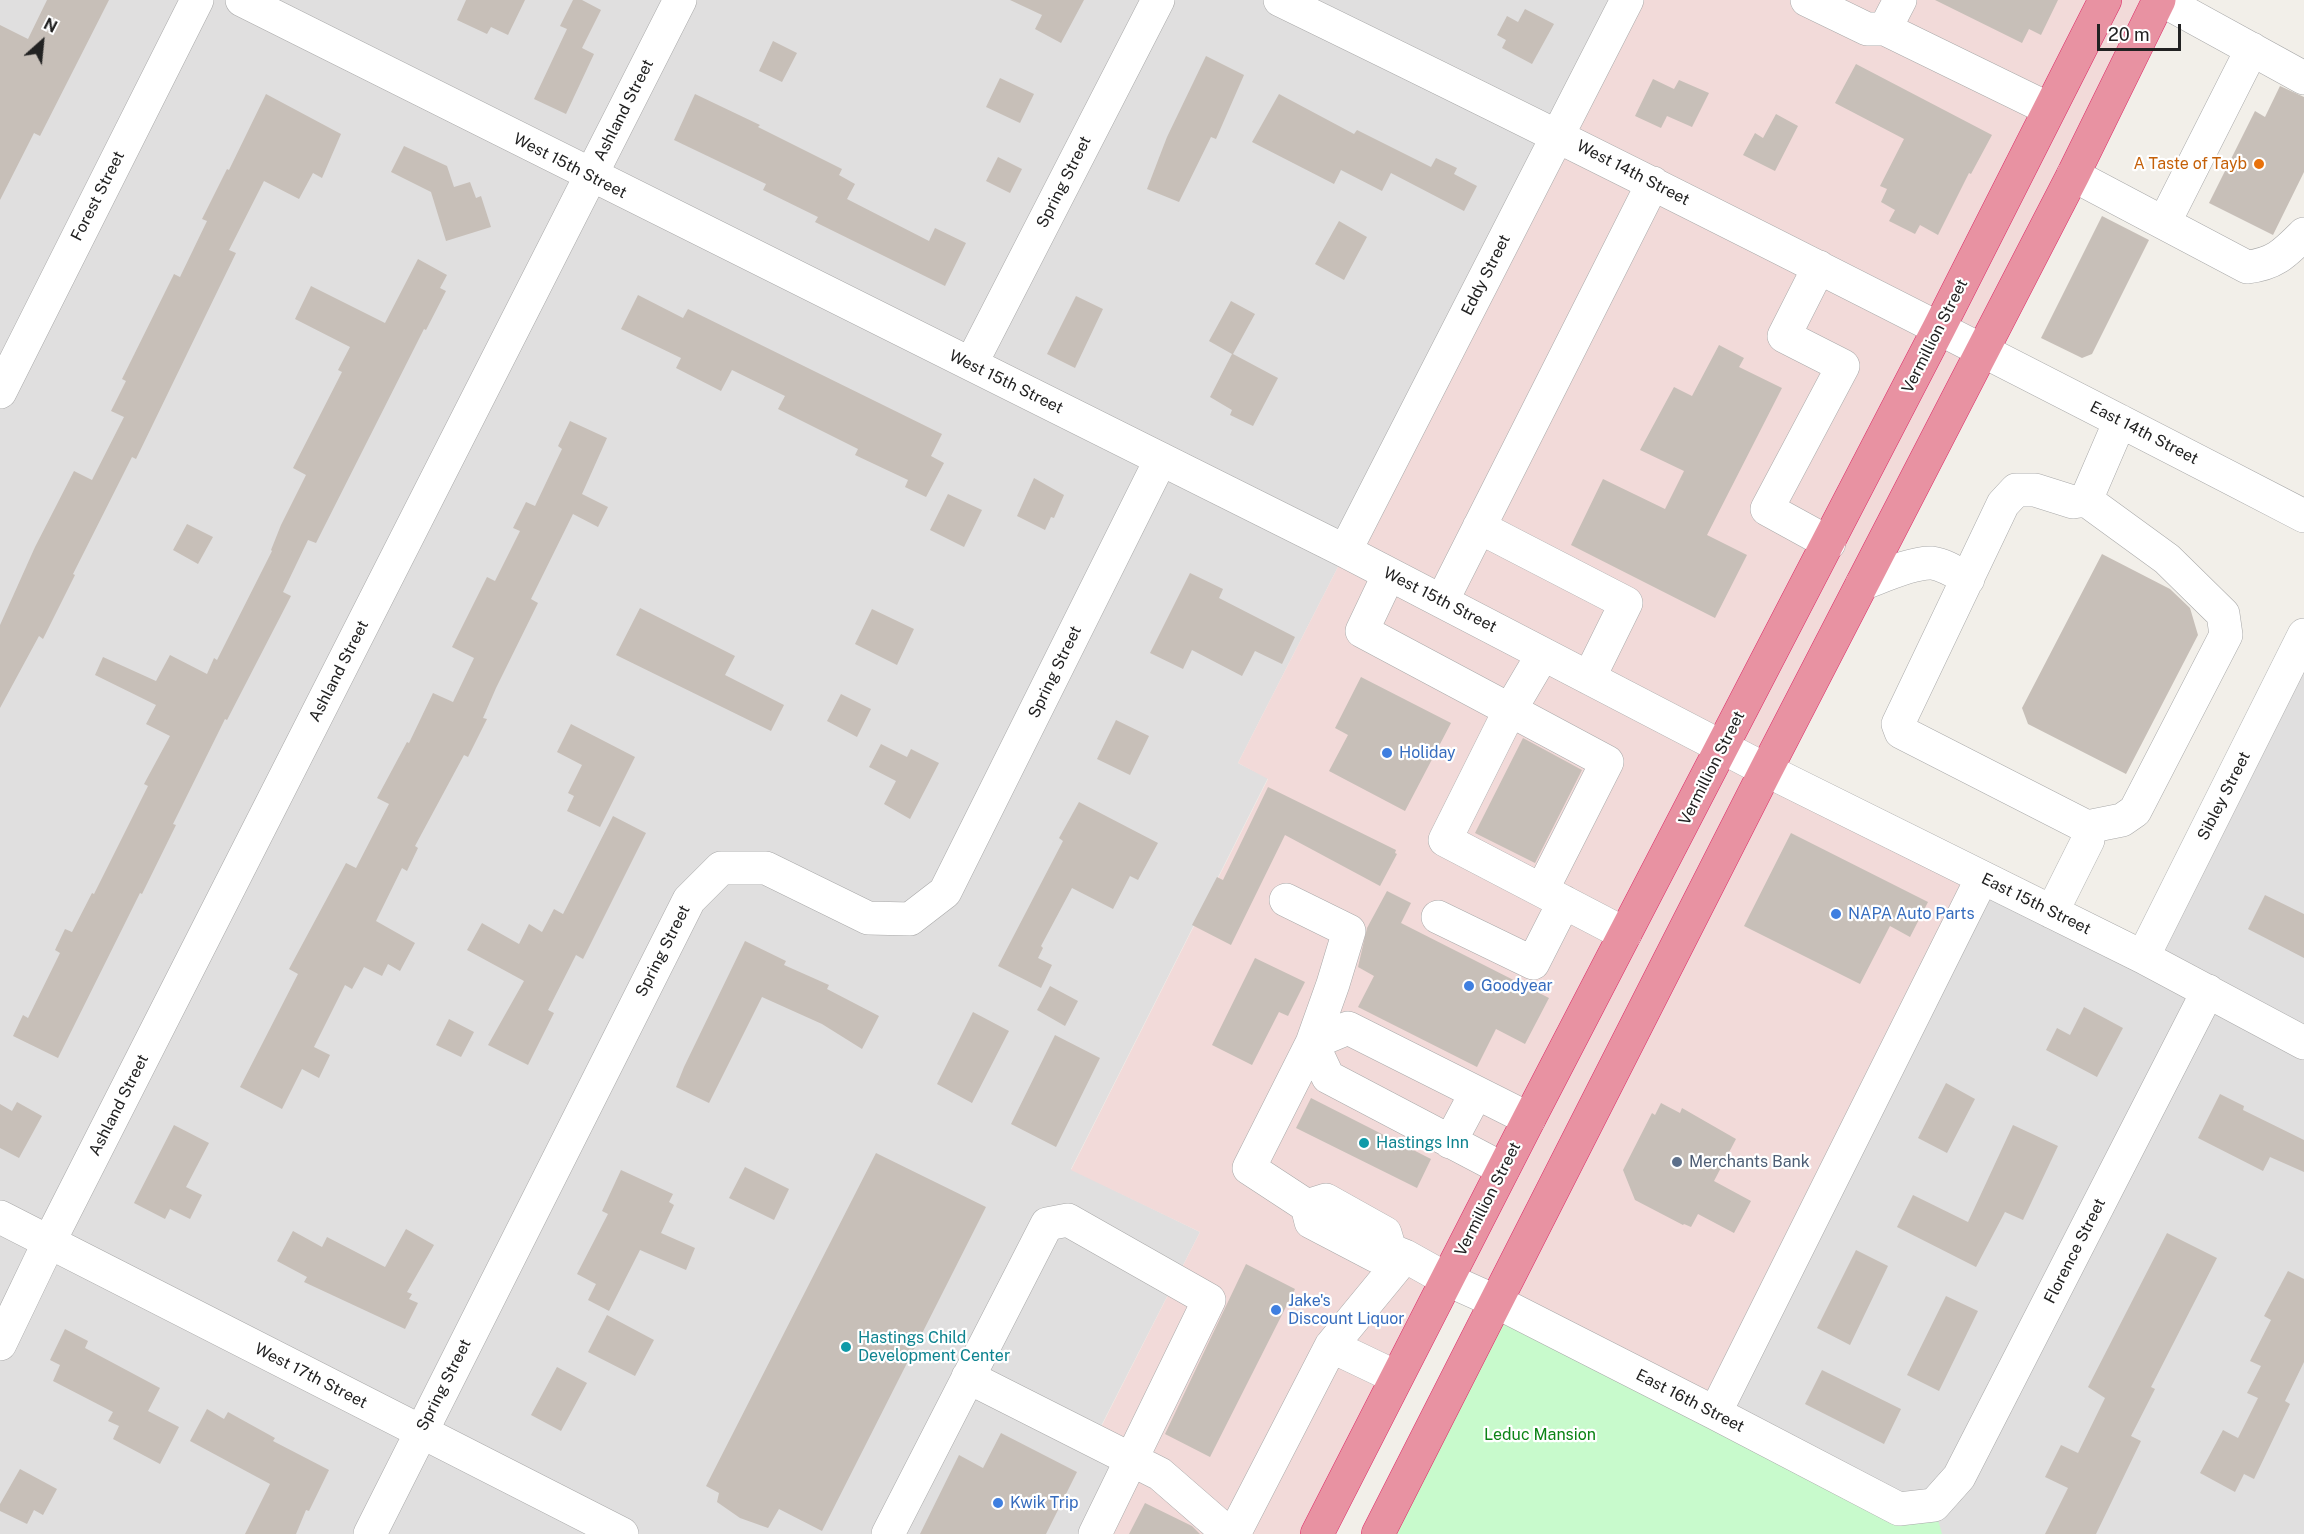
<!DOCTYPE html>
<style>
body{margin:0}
#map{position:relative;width:2304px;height:1534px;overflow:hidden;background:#f2efe9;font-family:"Public Sans",sans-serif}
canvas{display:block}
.north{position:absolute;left:12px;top:12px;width:60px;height:60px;-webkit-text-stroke:4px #fff;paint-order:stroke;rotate:27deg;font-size:16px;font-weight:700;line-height:24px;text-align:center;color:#222}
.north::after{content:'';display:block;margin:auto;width:21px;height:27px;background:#222;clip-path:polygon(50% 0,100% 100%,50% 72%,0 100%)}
.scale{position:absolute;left:2097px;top:24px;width:84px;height:27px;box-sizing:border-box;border:3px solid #222;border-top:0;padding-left:8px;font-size:18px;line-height:21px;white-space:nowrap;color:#222;-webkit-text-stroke:4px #fff;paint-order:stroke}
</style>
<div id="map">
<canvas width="2304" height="1534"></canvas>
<div class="north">N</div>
<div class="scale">20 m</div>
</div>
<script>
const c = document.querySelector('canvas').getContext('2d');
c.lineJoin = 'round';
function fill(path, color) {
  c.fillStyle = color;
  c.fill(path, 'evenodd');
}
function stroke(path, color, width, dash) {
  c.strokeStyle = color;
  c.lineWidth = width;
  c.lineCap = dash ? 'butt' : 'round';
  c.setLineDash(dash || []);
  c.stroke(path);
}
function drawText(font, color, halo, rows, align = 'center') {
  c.font = font + ' "Public Sans",sans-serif';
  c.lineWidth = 4.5;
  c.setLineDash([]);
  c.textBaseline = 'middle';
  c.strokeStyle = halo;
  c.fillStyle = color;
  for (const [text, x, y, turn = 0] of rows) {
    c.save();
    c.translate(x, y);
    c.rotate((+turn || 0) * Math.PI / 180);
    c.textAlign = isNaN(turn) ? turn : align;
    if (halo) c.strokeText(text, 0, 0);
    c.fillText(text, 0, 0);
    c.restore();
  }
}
fill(new Path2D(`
 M0 0H1627L1238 763 1268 778 1071 1169 1200 1232 1098 1432 1138 1453 1097 1534H0Z
 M2304 635V1534H1378L1982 878 2143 957Z`), '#e0dfdf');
fill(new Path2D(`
 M1627 0H2159L1766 770 1982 878 1715 1413 1448 1280 1317 1534H1097L1138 1453 1098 1433 1200 1232 1071 1170 1268 779 1238 763Z`), '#f2dad9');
fill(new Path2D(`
 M1497 1302 1899 1509 1934 1505 1942 1534H1378Z`), '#c8facc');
fill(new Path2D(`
 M47 0H109L40 136 34 133 0 200V25L28 39Z
 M466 0H525L508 35 491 27 487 34 457 20Z
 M573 0H582L601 10 582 48 594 54 566 114 534 99 567 29 560 26Z
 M1010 0H1084L1061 43 1035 29 1042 15Z
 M1935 0H2058L2041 35 2029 29 2022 43Z
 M1525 9 1554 24 1532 64 1502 48 1506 40 1497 35 1507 16 1518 22Z
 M773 41 797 53 782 82 759 71Z
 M1206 56 1244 75 1216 139 1211 137 1179 202 1147 189 1167 137Z
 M1856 64 1992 135 1971 174 1969 173 1938 235 1920 225 1915 234 1889 221 1895 210 1881 202 1887 189 1880 186 1904 139 1835 103Z
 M1000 78 1034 94 1020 123 986 107Z
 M1653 79 1674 89 1679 80 1709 93 1692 127 1667 116 1661 128 1635 116Z
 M2280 86 2304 97V172L2273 235 2209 203 2255 111 2265 117Z
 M266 94 341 134 322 178 313 173 299 199 264 181 229 250 236 253 136 459 132 457 73 574 75 575 43 639 39 636 0 708V625L35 547 74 471 92 480 124 417 111 411 126 381 122 379 174 274 180 277 207 221 202 219 227 169 229 170Z
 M695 94 760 125 758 127 842 169 839 175 855 184 847 199 929 241 935 228 966 243 945 286 815 222 818 217 763 190 766 184 674 140Z
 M1279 94 1354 134 1357 130 1431 167 1436 158 1457 168 1454 174 1477 186 1464 211 1391 173 1382 191 1341 170 1334 184 1252 142Z
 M1776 114 1798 126 1775 171 1743 155 1755 133 1763 138Z
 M404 146 447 166 454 187 470 182 476 198 481 196 491 227 446 241 431 192 391 172Z
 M998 157 1022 169 1010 193 986 181Z
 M2102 216 2149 240 2092 354 2082 358 2041 338Z
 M1339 221 1367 237 1344 280 1315 264Z
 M418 259 447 275 440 288 446 291 426 330 424 329 316 543 308 540 283 592 291 596 227 720 225 719 173 824 176 825 142 894 140 893 58 1058 13 1036 23 1015 28 1018 60 953 55 950 65 929 72 932 92 893 94 894 148 786 144 784 170 736 146 724 156 705 95 675 103 657 156 681 170 655 207 674 214 658 217 660 272 551 271 550 281 525 306 475 293 468 342 372 338 370 350 347 295 319 311 286 385 323Z
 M638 295 683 318 688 309 942 434 931 456 944 463 926 497 905 487 908 480 855 455 858 449 778 409 785 396 732 370 721 391 676 368 681 358 621 329Z
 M1076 296 1103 309 1075 368 1047 354Z
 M1231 301 1255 314 1233 354 1278 378 1253 426 1230 415 1232 410 1210 397 1232 354 1209 341Z
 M1719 345 1744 358 1739 367 1782 388 1707 535 1747 555 1715 618 1571 545 1603 479 1665 509 1684 471 1640 450 1674 387 1692 396Z
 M570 421 607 438 582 494 608 507 598 527 573 514 531 599 538 603 496 688 483 718 487 719 468 757 464 755 415 846 418 848 407 871 402 868 376 921 415 943 400 971 388 964 382 976 364 967 352 989 345 985 314 1047 330 1055 319 1078 302 1069 282 1109 240 1087 298 974 289 969 346 863 356 868 389 804 377 798 407 742 409 743 433 693 453 702 474 658 452 647 487 577 495 581 520 531 513 528 526 502 535 506 562 449 558 446Z
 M1034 478 1064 495 1054 518 1051 517 1045 530 1017 516Z
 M948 494 982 510 964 547 930 530Z
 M187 524 213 537 198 564 173 550Z
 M2102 554 2170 589 2190 608 2198 635 2126 774 2028 724 2022 708Z
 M1190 573 1223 589 1219 598 1295 637 1282 664 1255 651 1242 676 1192 650 1183 669 1150 653Z
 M640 608 735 656 725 675 784 705 771 731 616 655Z
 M872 609 914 629 897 665 855 644Z
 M1361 677 1451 723 1405 811 1329 771 1348 735 1335 728Z
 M841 694 871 709 857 737 827 721Z
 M1116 720 1149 736 1130 775 1097 759Z
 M571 724 635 757 600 827 567 811 574 796 568 793 582 765 557 752Z
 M1523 738 1582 770 1535 863 1475 833Z
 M881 744 907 757 911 749 939 763 910 819 884 804 896 781 869 767Z
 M1268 787 1396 850 1395 853 1397 854 1380 886 1285 835 1231 945 1192 925 1217 877 1223 880Z
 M1079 802 1158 843 1138 880 1130 876 1113 909 1072 888 1041 946 1043 948 1038 958 1052 965 1041 988 998 966 1063 841 1059 838Z
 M613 816 646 833 583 959 576 955 548 1010 554 1013 528 1065 488 1045 524 981 467 950 482 923 519 944 529 924 542 932 554 909 563 914Z
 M1791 833 1928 902 1910 937 1890 926 1860 984 1744 926Z
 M1387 891 1411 903 1401 923 1549 998 1525 1044 1496 1029 1477 1067 1358 1007 1374 976 1358 967 1367 928Z
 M2265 895 2304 914V958L2248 929Z
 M745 941 786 961 784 965 829 985 827 989 879 1016 862 1049 822 1024 762 997 709 1103 676 1087 684 1067Z
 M1255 958 1305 982 1288 1016 1279 1012 1252 1065 1212 1045Z
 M1050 986 1078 1001 1065 1026 1037 1010Z
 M2084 1007 2123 1028 2097 1077 2046 1050 2057 1028 2070 1035Z
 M973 1012 1009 1031 972 1103 937 1084Z
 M449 1019 474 1032 461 1057 436 1045Z
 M1055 1035 1100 1058 1056 1147 1011 1124Z
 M1946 1083 1975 1099 1947 1153 1918 1138Z
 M2220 1094 2244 1106 2243 1110 2304 1140V1172L2270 1157 2263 1171 2198 1138Z
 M1311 1098 1431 1159 1417 1188 1296 1128Z
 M17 1102 42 1116 19 1158 0 1148V1104L12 1111Z
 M1661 1103 1680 1113 1682 1108 1736 1139 1714 1181 1751 1201 1734 1233 1698 1214 1691 1227 1684 1224 1683 1225 1635 1200 1623 1170 1652 1113 1655 1115Z
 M174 1125 209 1143 186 1187 202 1195 190 1219 170 1209 165 1219 134 1203Z
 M2013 1125 2058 1146 2023 1220 2005 1212 1976 1267 1897 1227 1913 1195 1968 1222Z
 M876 1153 986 1207 822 1531 779 1509 768 1528 740 1518 717 1502 719 1493 706 1486Z
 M745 1167 789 1189 774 1220 729 1198Z
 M621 1170 673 1194 669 1202 674 1205 661 1233 695 1248 686 1270 640 1250 609 1311 588 1300 596 1284 577 1274 608 1214 602 1211Z
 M406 1229 434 1245 407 1292 412 1294 409 1299 418 1303 405 1329 304 1282 307 1277 277 1261 293 1231 322 1247 327 1237 385 1267Z
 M2167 1233 2217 1258 2151 1387 2155 1389 2131 1436 2141 1441 2096 1534H2045L2068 1488 2045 1477 2061 1445 2078 1453 2105 1398 2088 1387Z
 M1856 1250 1888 1266 1850 1345 1817 1328Z
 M1246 1264 1295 1289 1210 1457 1165 1434Z
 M2288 1271 2304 1279V1362L2285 1401 2290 1404 2254 1479 2244 1474 2235 1492 2200 1473 2223 1430 2238 1438 2258 1398 2247 1393 2261 1366 2250 1361 2271 1320 2264 1316Z
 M1946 1296 1978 1311 1939 1391 1907 1375Z
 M607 1315 654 1340 635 1376 588 1352Z
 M65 1329 88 1341 85 1348 160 1388 148 1411 179 1427 160 1464 113 1439 119 1426 108 1421 113 1412 53 1381 60 1365 50 1360Z
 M557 1367 587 1383 561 1431 531 1415Z
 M1822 1370 1901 1409 1884 1444 1805 1404Z
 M207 1409 224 1419 228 1412 275 1438 273 1441 329 1470 309 1511 306 1510 296 1534H245L270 1484 190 1441Z
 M1001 1433 1077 1472 1046 1534H920L959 1455 983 1468Z
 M20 1469 57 1489 43 1515 34 1510 27 1524 0 1511V1504Z
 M1145 1503 1192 1526 1200 1534H1129Z`), '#c7bfb8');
const minor = new Path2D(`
 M242 0 1345 551 1766 770 2143 957 2304 1043
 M1280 0C1624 167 1964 340 2304 516
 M1807 0 1867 29H1885
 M1900 0 1885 29 2049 109
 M2162 0 2304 78
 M2073 175 2247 267C2275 264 2285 253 2304 234
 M2164 223 2252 49
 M1819 267 1784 336 1843 366 1767 509 1829 543
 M971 364 1158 0
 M0 392 197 0
 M2086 500 2167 559 2223 614 2226 635 2135 811 2122 820 2087 827
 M1479 527 1626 603 1589 678
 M1345 551 1627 0
 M1389 574 1362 631 1510 710 1543 654
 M1862 584C1881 577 1912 562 1932 563 1945 565 1957 573 1968 579
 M1442 601 1653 183
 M1542 890 1607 762 1510 710 1445 840 1625 934
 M1286 900 1349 931 1333 984 1312 1043 1249 1168 1307 1206 1311 1222 1376 1256 1390 1250 1405 1256
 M2052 912 2088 840 2087 827 1901 732 1898 724 2003 504 2016 490H2035L2073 502 2086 500 2120 421
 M1438 917 1533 963 1564 902
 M2143 957 2304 635
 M1450 1142 1476 1093
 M1503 1169 1328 1077 1312 1043 1348 1028 1529 1119
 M1307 1206 1326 1200 1385 1233 1390 1250
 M0 1217 622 1534
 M0 1344 49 1242 680 0
 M1331 1346 1405 1256 1448 1280 1497 1302 1715 1413 1899 1509 1934 1505 1959 1477 2208 991
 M968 1377 1160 1474 1229 1534
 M1715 1413 1982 878
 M370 1534 689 900 721 868H766L868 918 910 919 945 892 1161 459
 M888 1534 1047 1224 1068 1220 1209 1300 1095 1534
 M1234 1534 1331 1346 1396 1377`);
const highway = new Path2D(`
 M1317 1534 1529 1119 1939 328 2105 0
 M1378 1534 1766 770 2073 175 2159 0`);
stroke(minor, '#a9a9a9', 34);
stroke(highway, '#dc2a67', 34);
stroke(minor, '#fff', 33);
stroke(highway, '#e892a2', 33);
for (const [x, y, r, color] of [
 [2259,164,6,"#e8710a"],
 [1387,753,6,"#3f7fe0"],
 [1836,914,6,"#3f7fe0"],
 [1469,986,6,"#3f7fe0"],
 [1364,1143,6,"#0f9aa8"],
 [1677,1162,6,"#5c6f8a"],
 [1276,1310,6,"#3f7fe0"],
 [846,1347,6,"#0f9aa8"],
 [998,1503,6,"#3f7fe0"]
]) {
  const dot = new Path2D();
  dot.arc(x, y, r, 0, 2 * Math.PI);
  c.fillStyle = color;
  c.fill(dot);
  stroke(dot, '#fff', 2);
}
drawText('16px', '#222', '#fff', [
 ["Ashland Street",624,110,-63],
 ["West 15th Street",570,166,27],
 ["West 14th Street",1633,173,27],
 ["Spring Street",1064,182,-63],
 ["Forest Street",98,196,-63],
 ["Eddy Street",1486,275,-63],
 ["Vermillion Street",1935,336,-63],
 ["West 15th Street",1006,382,26],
 ["East 14th Street",2144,433,27],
 ["West 15th Street",1440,600,27],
 ["Ashland Street",339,671,-63],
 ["Spring Street",1055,672,-64],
 ["Vermillion Street",1712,768,-63],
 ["Sibley Street",2224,796,-63],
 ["East 15th Street",2036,904,26],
 ["Spring Street",663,951,-63],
 ["Ashland Street",119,1105,-63],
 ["Vermillion Street",1488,1199,-63],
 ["Florence Street",2075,1251,-63],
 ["West 17th Street",311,1376,27],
 ["Spring Street",444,1385,-63],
 ["East 16th Street",1690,1401,27]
]);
drawText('16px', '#c56008', '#fff', [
 ["A Taste of Tayb",2247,164]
], 'right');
drawText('16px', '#366cbe', '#fff', [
 ["Holiday",1399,753],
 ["NAPA Auto Parts",1848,914],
 ["Goodyear",1481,986],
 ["Jake's",1288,1301],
 ["Discount Liquor",1288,1319],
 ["Kwik Trip",1010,1503]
], 'left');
drawText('16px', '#0d838f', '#fff', [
 ["Hastings Inn",1376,1143],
 ["Hastings Child",858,1338],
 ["Development Center",858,1356]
], 'left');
drawText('16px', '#4e5e75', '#fff', [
 ["Merchants Bank",1689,1162]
], 'left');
drawText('16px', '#0c8416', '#fff', [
 ["Leduc Mansion",1540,1435]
]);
</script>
